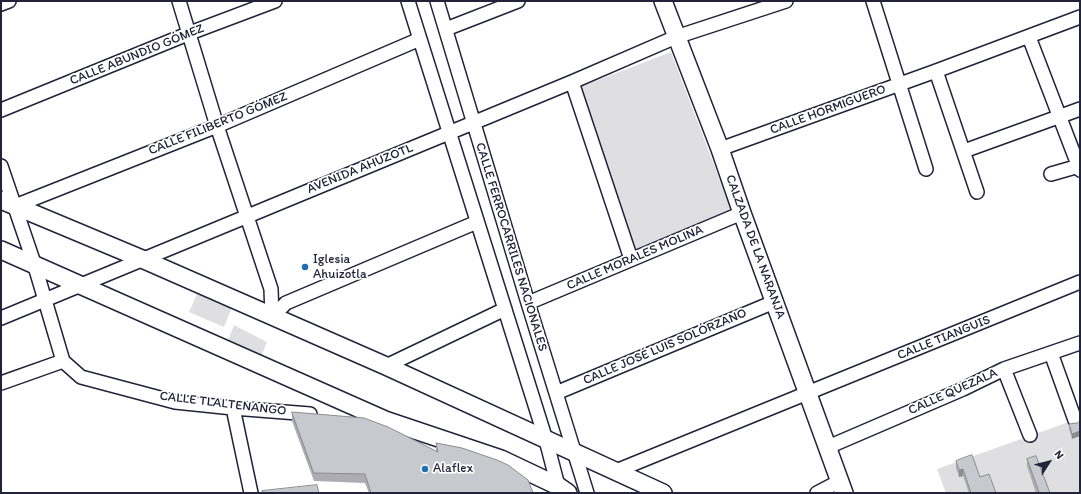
<!DOCTYPE html>
<meta charset="utf-8">
<style>
body{margin:0}
#map{position:relative;width:1081px;height:494px;overflow:hidden;background:#fff;font-family:Itim,sans-serif}
canvas{display:block}
.frame{position:absolute;inset:0;border:2px solid #22223b;pointer-events:none}
.north{position:absolute;left:1029px;top:442px;width:40px;height:40px;-webkit-text-stroke:3px #fff;paint-order:stroke;rotate:54deg;font-size:11px;font-weight:700;line-height:16px;text-align:center;color:#22223b}
.north::after{content:'';display:block;margin:auto;width:14px;height:18px;background:#22223b;clip-path:polygon(50% 0,100% 100%,50% 72%,0 100%)}
</style>
<div id="map">
<canvas width="1081" height="494"></canvas>
<div class="frame"></div>
<div class="north">N</div>
</div>
<script>
const c = document.querySelector('canvas').getContext('2d');
c.lineJoin = 'round';
function fill(path, color) {
  c.fillStyle = color;
  c.fill(path, 'evenodd');
}
function stroke(path, color, width, dash) {
  c.strokeStyle = color;
  c.lineWidth = width;
  c.lineCap = dash ? 'butt' : 'round';
  c.setLineDash(dash || []);
  c.stroke(path);
}
function drawText(font, color, halo, rows, align = 'center') {
  c.font = font + ' Itim,sans-serif';
  c.lineWidth = 3.5;
  c.setLineDash([]);
  c.textBaseline = 'middle';
  c.strokeStyle = halo;
  c.fillStyle = color;
  for (const [text, x, y, turn = 0] of rows) {
    c.save();
    c.translate(x, y);
    c.rotate((+turn || 0) * Math.PI / 180);
    c.textAlign = isNaN(turn) ? turn : align;
    if (halo) c.strokeText(text, 0, 0);
    c.fillText(text, 0, 0);
    c.restore();
  }
}
fill(new Path2D(`
 M671 52 732 212 634 253 580 87Z
 M198 292 232 307 224 327 189 312Z
 M234 325 267 342 260 359 227 343Z
 M1080 418V493H946L937 469Z`), '#dfdfe2');
const minor = new Path2D(`
 M179 1 217 126 271 289 272 317
 M408 1 546 440 558 486
 M437 1 528 303 587 493
 M873 1 926 169
 M1 4 9 1
 M446 29 518 1
 M1029 37 1080 170
 M936 71 977 192
 M572 82 631 259
 M1 110 190 33 275 1
 M720 149 936 71 1080 17
 M964 151 1080 109
 M1 166 34 263 63 361
 M1051 174 1079 166
 M15 206 217 126 420 39
 M528 303 742 213
 M272 317 286 303 477 222
 M1 318 572 82 676 37 786 1
 M1051 353 1075 420
 M63 361 81 377 175 402 233 408 310 414
 M386 366 505 309
 M1004 369 1030 435
 M1 383 63 361
 M556 393 774 302
 M233 408 251 493
 M828 447 963 389 1004 369 1080 343
 M616 471 1080 282
 M817 493 840 481`);
const major = new Path2D(`
 M663 1 720 149 742 213 844 493
 M1 200 142 259 386 366 663 493
 M1 250 385 420 501 459 558 486 568 493`);
stroke(minor, '#22223b', 16);
stroke(major, '#22223b', 20);
stroke(minor, '#fff', 13);
stroke(major, '#fff', 17);
fill(new Path2D(`
 M292 412 436 451V443L533 493H369L365 483 314 481 292 421Z
 M1077 423 1072 439 1069 429V424Z
 M1027 459 1050 493H1036L1027 466Z
 M956 461 980 477 996 493H969L963 476 959 477 956 468Z`), '#acacb2');
fill(new Path2D(`
 M1080 431V436L1072 439V434Z
 M963 469V476L959 477V470Z`), '#8c8c91');
const building = new Path2D(`
 M292 412 364 418 388 427 438 452 436 443 462 448 497 460 508 465 528 480 533 493H371L365 474 314 473Z
 M1080 421V431L1072 434 1069 424 1077 423Z
 M972 455 980 477 989 474 996 493H971L963 469 959 470 956 461Z
 M1036 456 1050 493H1035L1039 492 1027 459Z
 M317 485 319 493H262V491Z`);
fill(building, '#c8c8cf');
stroke(building, '#8c8c91', 1);
for (const [x, y, r, color] of [
 [305,267,4,"#1f6fb2"],
 [425,469,4,"#1f6fb2"]
]) {
  const dot = new Path2D();
  dot.arc(x, y, r, 0, 2 * Math.PI);
  c.fillStyle = color;
  c.fill(dot);
  stroke(dot, '#fff', 1.5);
}
drawText('13px', '#22223b', '#fff', [
 ["CALLE ABUNDIO GÓMEZ",137,55,-22],
 ["CALLE HORMIGUERO",828,110,-20],
 ["CALLE FILIBERTO GÓMEZ",218,124,-22],
 ["AVENIDA AHUZOTL",360,169,-22],
 ["CALLE FERROCARRILES NACIONALES",511,247,73],
 ["CALZADA DE LA NARANJA",755,247,70],
 ["CALLE MORALES MOLINA",635,258,-23],
 ["CALLE TIANGUIS",944,338,-22],
 ["CALLE JOSÉ LUIS SOLÓRZANO",665,347,-23],
 ["CALLE QUEZALA",953,392,-24],
 ["CALLE TLALTENANGO",223,404,7]
]);
drawText('13px', '#22223b', '#fff', [
 ["Iglesia",313,260],
 ["Ahuizotla",313,275],
 ["Alaflex",433,469]
], 'left');
</script>
